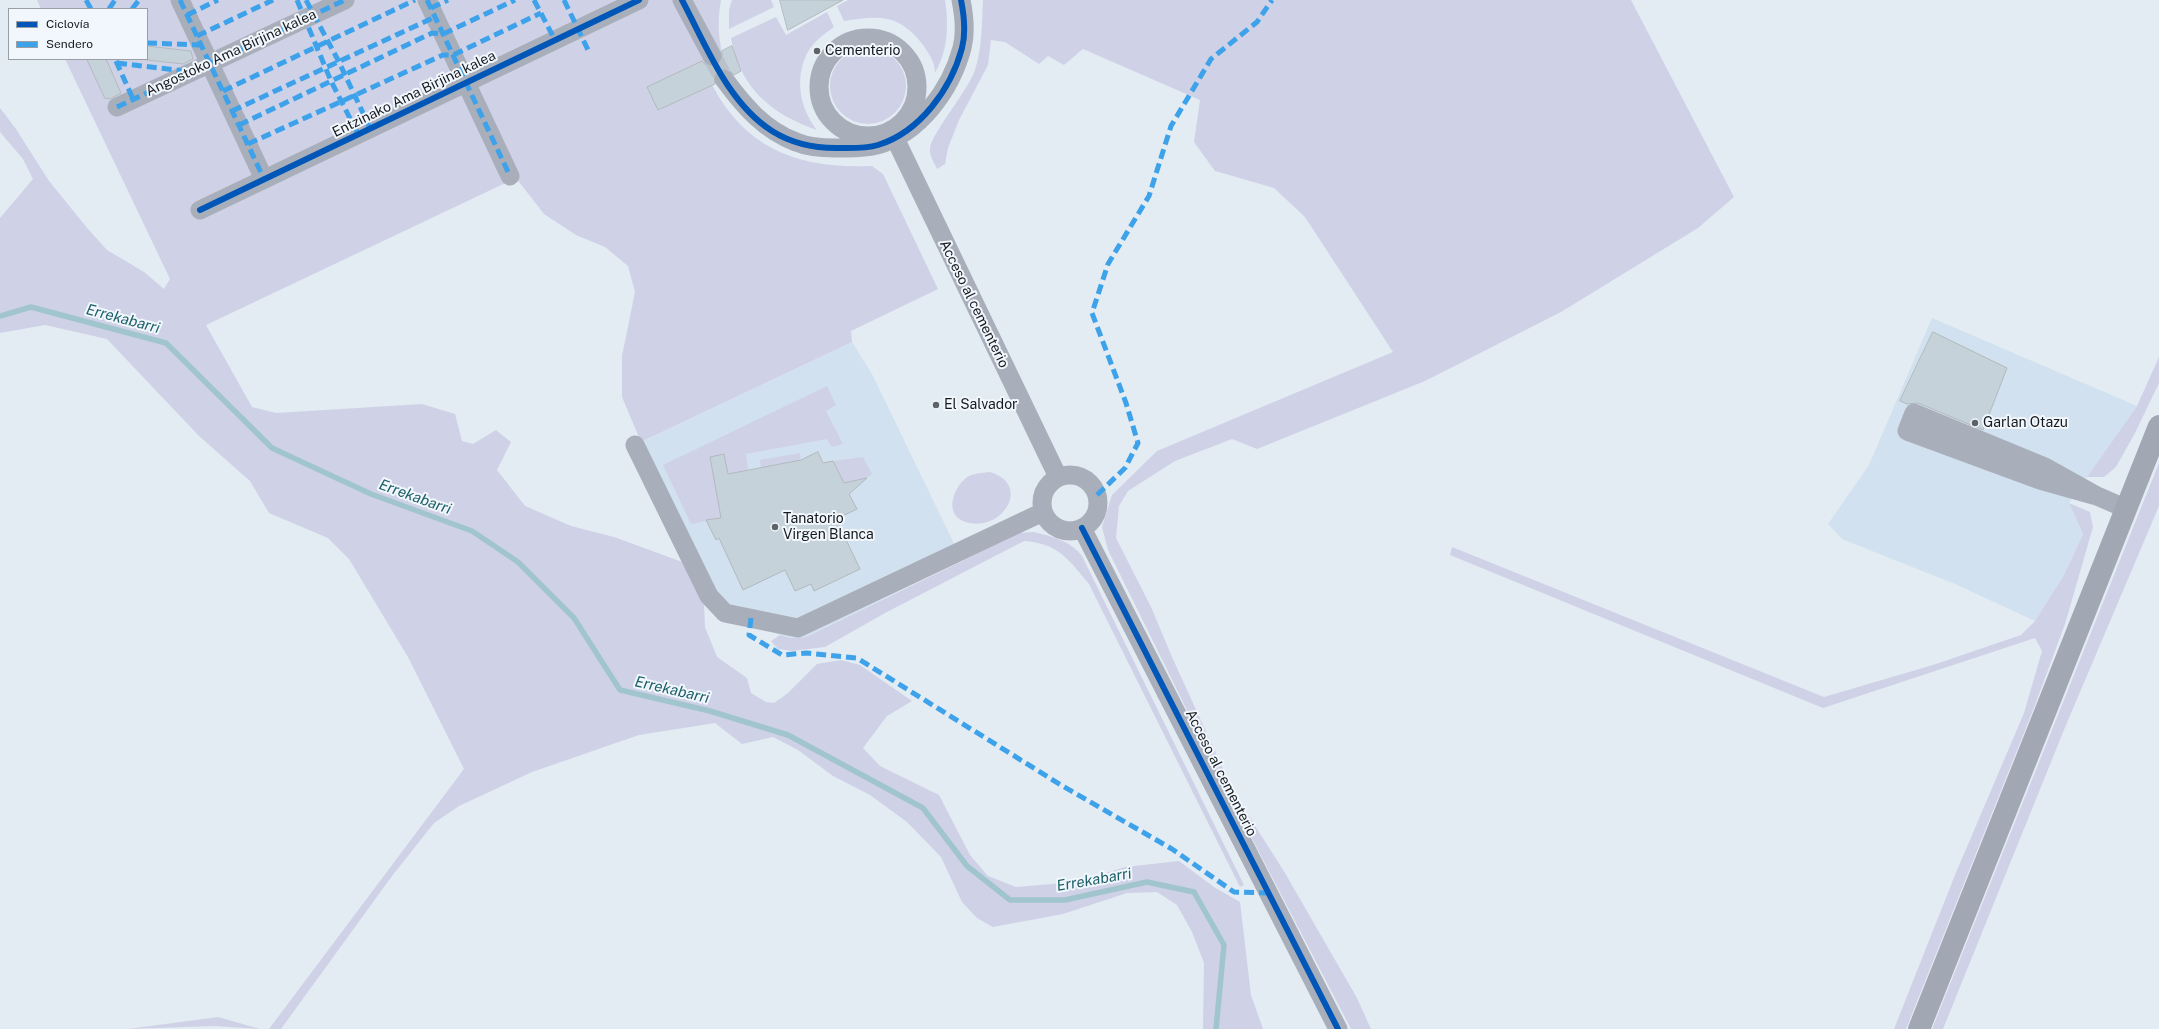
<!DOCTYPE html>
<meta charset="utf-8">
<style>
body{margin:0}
#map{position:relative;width:2159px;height:1029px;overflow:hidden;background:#e3ebf3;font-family:"Public Sans",sans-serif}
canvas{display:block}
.legend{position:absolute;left:8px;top:8px;width:140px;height:52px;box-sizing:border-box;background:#f2f7fd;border:1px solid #9a9fa4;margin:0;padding:5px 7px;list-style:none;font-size:12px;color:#151a1e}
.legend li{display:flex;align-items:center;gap:8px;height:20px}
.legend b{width:20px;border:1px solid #9a9fa4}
</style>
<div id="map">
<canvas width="2159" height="1029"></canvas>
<ul class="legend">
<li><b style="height:5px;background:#0057b8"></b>Ciclovía</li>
<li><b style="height:5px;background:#3da2ea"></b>Sendero</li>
</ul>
</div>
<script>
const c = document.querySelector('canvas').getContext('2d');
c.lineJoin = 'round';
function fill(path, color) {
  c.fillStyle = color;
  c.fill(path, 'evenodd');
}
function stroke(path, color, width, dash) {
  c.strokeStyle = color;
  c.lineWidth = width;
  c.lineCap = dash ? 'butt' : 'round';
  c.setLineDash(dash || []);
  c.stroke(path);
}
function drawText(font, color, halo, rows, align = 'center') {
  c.font = font + ' "Public Sans",sans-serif';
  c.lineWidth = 4;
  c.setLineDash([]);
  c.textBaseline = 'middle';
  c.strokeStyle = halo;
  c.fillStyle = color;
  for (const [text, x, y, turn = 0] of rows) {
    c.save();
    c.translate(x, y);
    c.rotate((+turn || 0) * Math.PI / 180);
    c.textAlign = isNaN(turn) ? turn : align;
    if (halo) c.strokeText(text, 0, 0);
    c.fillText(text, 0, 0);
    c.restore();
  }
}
fill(new Path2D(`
 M1932 318 2137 406 2069 503 2083 534 2064 575 2035 621 1955 584 1842 539 1828 524 1869 465Z
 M852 342 872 374 962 560 806 637 791 638 720 617 704 605 627 449Z`), '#d2e1ef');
fill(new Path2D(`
 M37 0H721C716 27 719 51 730 76L712 85C747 151 801 169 872 166L883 174 938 289 851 331 852 342 641 442 622 397V356L635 292 628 266 605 247 576 235 544 214 516 178 206 325 252 407 276 413 422 404 455 414 462 441 473 444 496 430 511 442 497 470 525 506 571 526 614 537 685 563 704 605 705 627 717 657 747 678 751 693 766 702 774 703 788 693 817 664 841 660 860 665 912 701 887 716 863 748 880 766 939 795 970 855 988 876 1016 887 1077 882 1125 867 1179 861 1214 887 1240 902 1251 995 1263 1029H1203L1204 963 1192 932 1177 905 1157 892 1127 893 1063 914 993 927 977 918 962 902 941 857 907 822 870 795 833 776 798 750 773 737 742 744 715 723 639 735 532 772 459 806 434 823 392 876 281 1029H269L464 769 408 657 349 559 328 538 269 513 250 481 199 436 107 339 45 325 0 333V218L33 179 23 159 0 132V108L16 129 49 181 88 229 107 250 144 272 164 289 170 279 65 59H147V9H41Z
 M732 0H771L774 7 729 29V10Z
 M848 0H945C949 25 948 50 935 73 935 62 929 54 923 45 900 14 879 15 844 21L837 6Z
 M983 0H1631L1734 197 1698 228 1561 312 1425 381 1257 449 1232 439 1175 461 1128 491 1119 506 1116 538 1151 607 1172 657 1233 791 1285 873 1357 998 1371 1029H1351L1219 775 1108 550 1102 527 1112 495 1157 451 1393 352 1305 217 1274 188 1215 171 1194 142 1200 100 1083 49 1064 65 1048 56 1039 64 1005 42 991 40 988 65 959 120 948 148 945 164 937 169C935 164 929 156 930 149 930 135 968 91 975 70 982 49 982 22 983 0Z
 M827 12 834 27C826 33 815 40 809 50 794 75 799 108 817 130 771 114 740 88 731 38L776 17 786 35Z
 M830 86a38 38 0 1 1 76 0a38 38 0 1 1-76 0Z
 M2159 357V383L2135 433 2116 467 2104 477H2087L2137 406Z
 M827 386 836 405 826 411 843 444 832 447 827 439 746 454 748 470 728 475 724 455 710 457 719 506 733 504 746 513 691 524 663 465Z
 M800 453 801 460 761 468 760 460Z
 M863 457 872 474 864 480 844 483 833 461Z
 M2159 463V506L2066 725 1943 1029H1932Z
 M990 472C1034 485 1000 536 963 521 944 513 954 487 966 478 973 473 982 473 990 472Z
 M2069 503 2090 512 2093 527 2065 624 2035 705 1906 1029H1894L1955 875 2024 713 2042 651 2035 638 1823 708 1450 555 1452 547 1824 697 1933 665 2021 635 2035 621 2064 575 2083 534Z
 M1034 532C1052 537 1070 540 1082 556L1244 885 1240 887 1089 584C1069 560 1058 543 1024 541L885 613 825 647 792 651 778 649 771 641 780 635 791 638 806 637 1020 533Z
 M218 1017 260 1029 214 1026 128 1029Z`), '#cfd2e7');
stroke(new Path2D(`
 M0 316 31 307 166 343 272 448 371 494 472 531 518 562 574 618 620 690 710 711 788 735 923 808 967 866 1010 900H1065L1147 882 1194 892 1224 945 1216 1029`), '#a0c5cc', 5.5);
const building = new Path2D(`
 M780 0H843L788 30Z
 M147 46 191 51 193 59 183 64 147 60Z
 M732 46 741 71 734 75 728 69 718 70 714 75 715 84 658 110 647 87 702 61 707 66H717L722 61V51Z
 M87 59H106L121 93 110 99 105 98Z
 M1933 332 2007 368 1983 430 1918 403 1907 404 1900 401Z
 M818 452 823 463 833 461 844 483 867 478 849 494 857 509 836 519 860 569 814 591 811 584 795 591 785 570 743 590 719 538 716 540 706 520 721 518 710 457 724 454 728 474 801 460Z`);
fill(building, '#c6d2d9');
stroke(building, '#b2b9be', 1);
stroke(new Path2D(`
 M712 56 724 79`), '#bac1c8', 19, [19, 10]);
stroke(new Path2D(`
 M180 0 264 179
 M427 0 510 176
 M682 0 712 56
 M819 87a49 49 0 1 1 98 0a49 49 0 1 1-98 0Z
 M724 79C744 106 764 130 796 142 808 147 823 148 835 148 848 148 864 149 877 145 920 133 951 89 962 48 966 33 964 15 961 0
 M117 107 345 0
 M891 130 1058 477
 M200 210 639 0
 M635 445 709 596 725 613 798 628 1043 512
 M1042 503a28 28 0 1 1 56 0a28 28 0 1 1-56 0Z
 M2097 496 2045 467 1914 413 1907 431 2040 480 2097 496 2127 509
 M1082 528 1338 1029`), '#a9afba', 19);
stroke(new Path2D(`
 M1919 1029 2159 426`), '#a1a8b3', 22);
stroke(new Path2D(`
 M86 0 91 9
 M180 0 264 179
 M297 0 331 81 358 134
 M306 0 339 62 370 128
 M427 0 510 176
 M534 0 555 40
 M564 0 590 54
 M431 8 448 0
 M109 9 115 0
 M132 9 139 0
 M187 15 218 0
 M197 36 273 0
 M147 43 201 45
 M116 61 133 99
 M117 63 193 72
 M223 91 415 0
 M117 107 345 0
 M232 111 435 17
 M239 125 432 33 443 34 515 0
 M248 144 443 55H453L541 13
 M1097 495 1125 468 1138 443 1126 403 1092 313 1108 264 1149 196 1171 126 1211 59 1257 22 1272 0
 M751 618 749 635 782 655 807 653 857 658 1061 785 1172 849 1234 892 1269 893`), '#3da2ea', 5, [10, 5]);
stroke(new Path2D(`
 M682 0C706 45 727 102 772 131 791 143 813 148 836 148 849 148 865 149 878 145 920 132 951 89 962 48 966 33 964 15 961 0
 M200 210 639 0
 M1082 528 1338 1029`), '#0057b8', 6);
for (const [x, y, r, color] of [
 [817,51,4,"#5d6369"],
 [936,405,4,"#5d6369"],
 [1975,423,4,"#5d6369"],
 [775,527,4,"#5d6369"]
]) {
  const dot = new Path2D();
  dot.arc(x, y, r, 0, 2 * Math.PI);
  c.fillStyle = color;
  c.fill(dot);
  stroke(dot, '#f2f7fd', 1.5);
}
drawText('14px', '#151a1e', '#f2f7fd', [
 ["Cementerio",825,51],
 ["El Salvador",944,405],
 ["Garlan Otazu",1983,423],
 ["Tanatorio",783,519],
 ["Virgen Blanca",783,535]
], 'left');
drawText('14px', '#151a1e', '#f2f7fd', [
 ["Angostoko Ama Birjina kalea",231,53,-25],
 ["Entzinako Ama Birjina kalea",414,94,-26],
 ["Acceso al cementerio",974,304,64],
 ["Acceso al cementerio",1221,773,63]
]);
drawText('italic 15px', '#1c6067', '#f2f7fd', [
 ["Errekabarri",123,319,15],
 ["Errekabarri",415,497,20],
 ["Errekabarri",672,690,13],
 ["Errekabarri",1094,880,-10]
]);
</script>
